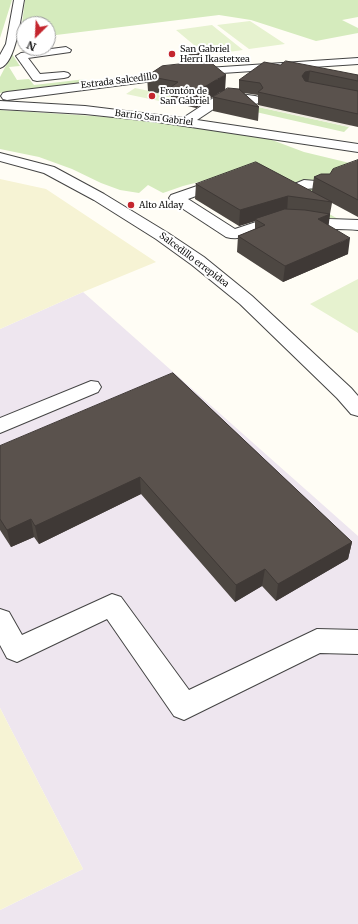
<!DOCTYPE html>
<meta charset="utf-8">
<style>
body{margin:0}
#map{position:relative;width:358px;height:924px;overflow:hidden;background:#fffdf5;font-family:Merriweather,serif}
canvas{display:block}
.north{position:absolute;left:16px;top:16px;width:40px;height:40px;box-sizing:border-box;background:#fff;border:1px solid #a0a0a0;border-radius:50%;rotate:204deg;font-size:11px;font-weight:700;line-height:16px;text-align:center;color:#111}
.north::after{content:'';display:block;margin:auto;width:14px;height:18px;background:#c4262e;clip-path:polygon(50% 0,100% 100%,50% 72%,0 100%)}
</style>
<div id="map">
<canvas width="358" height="924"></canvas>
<div class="north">N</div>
</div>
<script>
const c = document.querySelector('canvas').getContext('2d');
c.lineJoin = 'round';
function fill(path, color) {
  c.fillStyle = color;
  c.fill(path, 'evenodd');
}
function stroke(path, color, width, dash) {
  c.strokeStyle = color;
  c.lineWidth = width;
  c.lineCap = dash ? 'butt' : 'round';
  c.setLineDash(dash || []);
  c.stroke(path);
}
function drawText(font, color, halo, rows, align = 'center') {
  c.font = font + ' Merriweather,serif';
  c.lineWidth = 4;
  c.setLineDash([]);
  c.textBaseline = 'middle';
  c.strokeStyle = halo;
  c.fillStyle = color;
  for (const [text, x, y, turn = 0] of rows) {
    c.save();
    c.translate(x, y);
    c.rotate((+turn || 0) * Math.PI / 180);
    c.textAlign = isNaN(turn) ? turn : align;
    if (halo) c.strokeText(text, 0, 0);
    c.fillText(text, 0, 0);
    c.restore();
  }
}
fill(new Path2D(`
 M83 292 358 536V924H0V910L83 869 0 708V329Z`), '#eee6ef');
fill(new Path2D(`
 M0 179 46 189 156 262 83 292 0 329Z
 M0 708 83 869 0 910Z`), '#f6f3d4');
fill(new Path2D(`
 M0 0H12L0 38Z
 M25 0H358V17L342 20 358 28V33L316 41 251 20 219 15 48 36V24H24V39L20 40Z
 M12 54 20 66 9 67 17 80 29 79 34 85 86 79 79 84 0 93V77Z
 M231 101 349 127 344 132 225 105Z
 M0 110 140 119 264 137 304 152 358 165V174L300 197 338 219 322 218 226 175 183 186 163 193 148 185 139 193 120 190 101 183 72 169 39 157 0 149Z`), '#d5ebbd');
fill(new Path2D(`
 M250 21 285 44 249 49 217 25Z
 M212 25 243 50 206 55 176 30Z
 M135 88 178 97 169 103 126 94Z
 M358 279V333L310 304Z`), '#e6f2cf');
fill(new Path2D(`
 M280 81 358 119 349 127 249 105Z`), '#f1ede2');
const minor = new Path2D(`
 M14 0H24C21 15 16 64 0 68V55L6 44Z
 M66 47 71 50 70 52 28 58 40 74 64 72 68 73 70 75 68 77 64 78 37 81 33 80 16 56 21 53Z
 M358 58V64L207 74 7 100 3 99 1 96 3 93 7 92 207 68Z
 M225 92 255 96 259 97 261 100 259 103 255 104 227 100 197 120 358 144V152L151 121 85 114 0 109V101L85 106 183 118 221 93Z
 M0 153 54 167 104 194 168 233 204 257 252 296 351 388 358 396V416L351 414 337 398 240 304 192 265 156 239 94 200 44 173 0 161Z
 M223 177 228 178 230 181 228 184 188 199 235 229 265 219 287 213 330 219 358 220V230C349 229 340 229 330 229 312 227 294 220 276 225 259 230 245 242 226 237L171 201 169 198 171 195Z
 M304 180 328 182 330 185 328 188C320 190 311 187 304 190L320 198 322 201 320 204C311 206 293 199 288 191L292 185Z
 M91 381 98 382 101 387 98 392 0 433V418Z
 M112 594 121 597 189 690 317 629 358 630V654L320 653 184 720 174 716 107 619 17 662 7 658 0 645V609L9 612 22 635Z`);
stroke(minor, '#444', 2);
fill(minor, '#fff');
fill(new Path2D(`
 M200 54V62L225 90 239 89V80L280 65 358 75V127L258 105V95L244 93 259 107 258 121 213 111V97L223 91 220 92 196 108 171 102V96L148 91 147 76 180 64V57Z
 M358 160V217L332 203 328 225 348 254 283 282 237 252 238 236 255 229V221L239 226 195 199 196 184 312 191 314 177 330 174Z
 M173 373 352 542 348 559 276 601 262 586 235 602 141 494 39 544 34 537 11 547 0 530V446Z`), '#4d4742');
fill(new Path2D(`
 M200 54V67L180 70V57Z
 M310 71 308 84 304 85 302 76 305 72Z
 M226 75 225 91 220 92 196 108V92L221 77Z
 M288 196 287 212 255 219V221L239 226 240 210Z
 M330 214 328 230 318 219Z
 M350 238 348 254 283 282 285 266Z
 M140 477 141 494 39 544 35 526Z
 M31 519 34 537 11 547 7 530Z
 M352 542 348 559 276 601 278 584Z
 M265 569 262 586 235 602 236 585Z`), '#3f3936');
const building = new Path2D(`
 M193 48 200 54 180 57Z
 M209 61 226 75 221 77 196 92 171 87 178 82 147 76 162 66Z
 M286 61 358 75V81L310 71 305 72 302 76 305 81 358 91V114L258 92 263 88 260 83 239 80 264 62 280 65Z
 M228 88 239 89 259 107 213 97Z
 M358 160V200L314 177 321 174H330L333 169Z
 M256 162 332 202 288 196 240 210 196 184Z
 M285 209 305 210 330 214 318 219 350 238 285 266 238 236 265 225 255 219Z
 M173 373 352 542 278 584 265 569 236 585 140 477 35 526 31 519 7 530 0 519V446Z`);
fill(building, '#5a524d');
stroke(building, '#3f3936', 1);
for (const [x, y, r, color] of [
 [172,54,4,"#c4262e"],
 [152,96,4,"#c4262e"],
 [131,205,4,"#c4262e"]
]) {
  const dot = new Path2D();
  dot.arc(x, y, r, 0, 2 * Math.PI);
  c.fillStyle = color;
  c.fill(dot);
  stroke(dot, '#fff', 1.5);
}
drawText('9px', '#111', '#fff', [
 ["San Gabriel",180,49],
 ["Herri Ikastetxea",180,59],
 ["Frontón de",160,91],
 ["San Gabriel",160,101],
 ["Alto Alday",139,205]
], 'left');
drawText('9px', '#111', '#fff', [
 ["Estrada Salcedillo",119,81,-7],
 ["Barrio San Gabriel",154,118,7],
 ["Salcedillo errepidea",194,260,37]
]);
</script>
